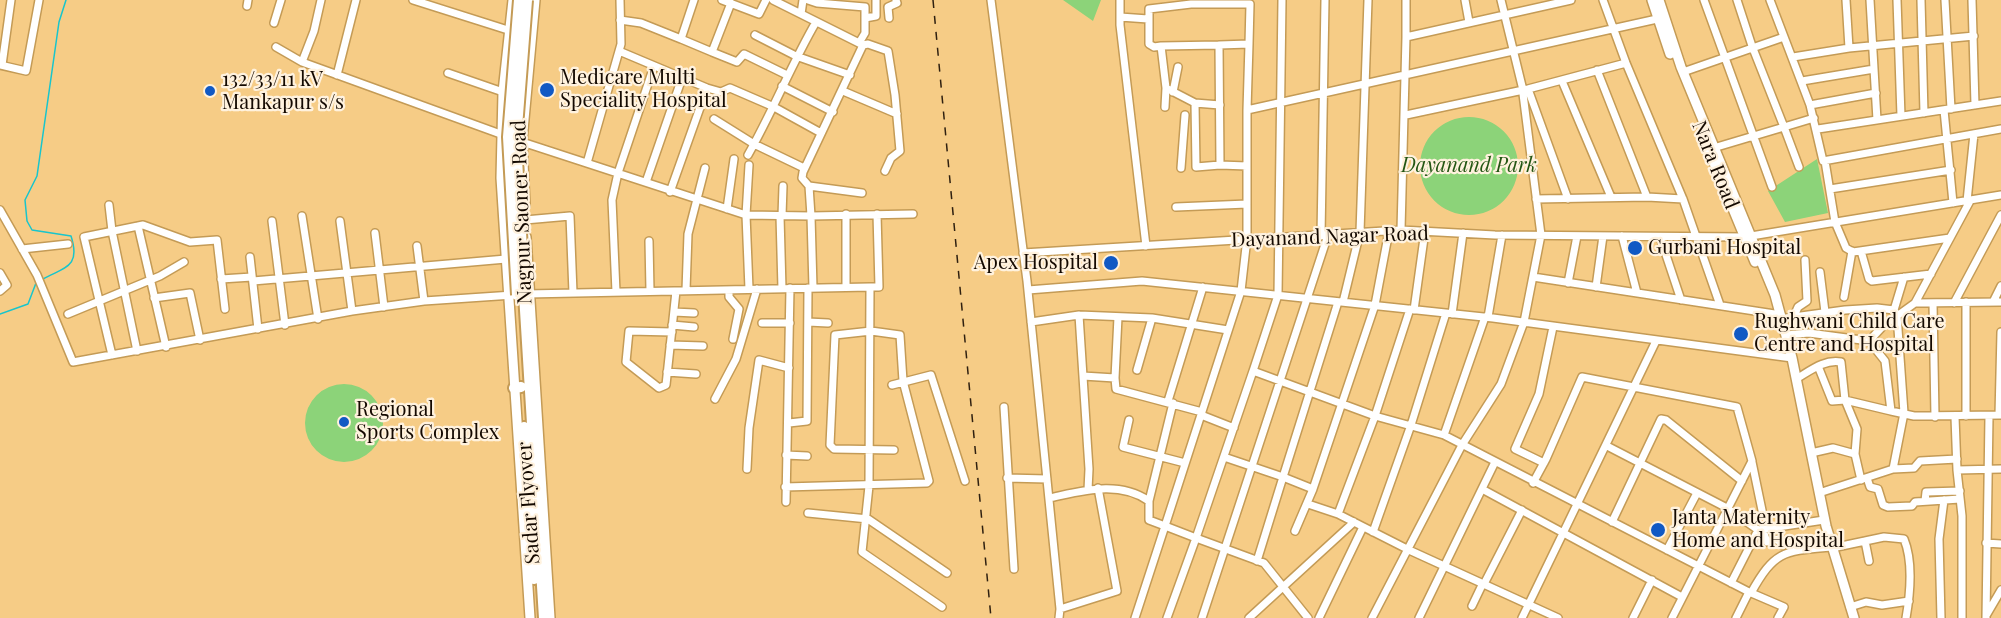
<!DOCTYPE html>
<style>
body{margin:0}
canvas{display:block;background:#f6cc86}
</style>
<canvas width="2001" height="618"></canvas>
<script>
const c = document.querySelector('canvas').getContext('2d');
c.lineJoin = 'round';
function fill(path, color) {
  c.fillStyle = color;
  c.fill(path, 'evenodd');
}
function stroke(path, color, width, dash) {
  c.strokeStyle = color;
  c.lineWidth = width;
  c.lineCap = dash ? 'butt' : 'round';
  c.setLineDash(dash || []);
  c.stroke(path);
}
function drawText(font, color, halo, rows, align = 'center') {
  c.font = font + ' "Playfair Display",serif';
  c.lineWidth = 4.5;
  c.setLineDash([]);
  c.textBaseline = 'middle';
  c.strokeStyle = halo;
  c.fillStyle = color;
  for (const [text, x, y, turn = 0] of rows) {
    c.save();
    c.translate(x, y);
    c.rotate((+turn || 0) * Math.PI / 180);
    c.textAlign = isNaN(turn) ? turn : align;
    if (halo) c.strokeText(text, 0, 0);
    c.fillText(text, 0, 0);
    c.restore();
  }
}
fill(new Path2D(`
 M1063 0H1101L1093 21Z
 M1420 166a49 49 0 1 1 98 0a49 49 0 1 1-98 0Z
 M1817 159 1828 213 1785 222 1768 191Z
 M305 423a39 39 0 1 1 78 0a39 39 0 1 1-78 0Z`), '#8cd379');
stroke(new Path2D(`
 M43 279C65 267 81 267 71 236L32 230 27 221 25 200 37 176 59 22 66 0
 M0 314 28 304 36 283`), '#18c5cc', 1.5);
const minor = new Path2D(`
 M413 0 511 31
 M722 0 759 14 766 0
 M773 0 801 14
 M803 0 801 14 863 45 803 172 802 178 809 186 811 216 913 214
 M808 0 817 3 865 7V33L859 43
 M991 0 1027 281 1060 609 1059 618
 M1120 0V25L1146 246
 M1406 0V37
 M1465 0 1469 22
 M1603 0 1626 63 1683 199 1720 305
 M1704 0 1772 187
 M1770 0 1810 105 1823 161 2001 129
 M1846 0 1849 48 1974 36
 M1870 0 1877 120
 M1897 0 1901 116
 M1921 0 1924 113
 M1945 0 1951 109
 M1972 0 1975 105
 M247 6 248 0
 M1120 17 1148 19
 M865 18 876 16V0
 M889 18 888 7 897 3 896 0
 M620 20 641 23 681 39 694 0
 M274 23 281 0
 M755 35 796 56 850 75
 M681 39 712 52 731 3
 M863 45 868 44 888 51 895 95 900 151 891 158 885 171
 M1219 45 1161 46 1166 88 1195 103 1220 105
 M1161 46 1154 47 1149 44V9L1191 4H1250L1249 44
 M276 47 302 62 506 136
 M619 51 707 88 721 92 730 88 774 107 821 133
 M712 52 737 62 744 54 787 75
 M1793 57 1849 48
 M302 62 314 31 321 0
 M0 65 26 71 39 0
 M2 65 11 0
 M1597 70 1647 197
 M1683 72 1784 37
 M448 73 503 92
 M337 75 356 0
 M1562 81 1611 197
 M1802 81 1874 69
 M782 86 833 112
 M1528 89 1568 199
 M843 91 897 114
 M1173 92 1178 67
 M1195 103 1196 167 1220 165
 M1810 105 1876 93
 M1165 107 1166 88
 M1247 110 1249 44 1219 45 1220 165 1247 166
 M1944 110 1953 203
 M1406 115 1528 89 1626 63
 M714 119 754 144 804 168
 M1818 129 2001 101
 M519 141 746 215 811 216 813 288
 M1710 149 1784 127 1752 46 1737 0
 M748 155C773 111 791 65 816 22
 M1825 161 1835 222 1846 248 1853 252 1950 238
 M587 163 621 44 620 0
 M749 165 746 215 749 289
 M1799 167 1784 127 1814 118
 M1181 168 1185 115
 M646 182 682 78
 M809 186 862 193
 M1830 189 1951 170
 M670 192 707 88
 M1536 199 1647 197 1683 199
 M1967 201 1974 134
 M1970 201 1915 303 2001 302
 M109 205 112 231 137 351
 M1176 207 1247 204
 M727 209 734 159
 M0 210 37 275 73 362 352 311 424 301 513 295
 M846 214V287
 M302 216 318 319
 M780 216 782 289
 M782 216 783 186
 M525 220 570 216 573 293
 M272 221 285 325
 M340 221 352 311
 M138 226 166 347
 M1401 230 1406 37 1571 0
 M375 233 384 307
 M1321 236 1325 0
 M1622 236 1637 293
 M1660 237 1681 300
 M649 241 650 291
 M417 246 424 301
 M22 249 68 244
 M1861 251 1869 279 1872 281 1931 274
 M1023 253 1401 230 1495 235 1745 237 2001 195
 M250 257 258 329
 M1820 272 1825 312
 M0 273 7 285 0 291
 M1533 277 1781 315
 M221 279 252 277
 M253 281 506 259
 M1568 283 1577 236
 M870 287H879L877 214
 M1596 287 1603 236
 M686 290 688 234 705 168
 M729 290V297L739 309 733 339
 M1028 290 1142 281 1493 318 1792 358
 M616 292 612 200 618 173 654 66
 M527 294 870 287 869 486 862 552 942 607
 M1844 297 1852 251
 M154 298 190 293 200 340
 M1343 302 1360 232 1368 0
 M1966 302V416
 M1993 302 2001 286
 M1933 303 1935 417
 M1954 303 2001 215
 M1410 309 1375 416 1444 435 1749 592 1736 618
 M1414 310 1425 231
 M1894 310 1904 277
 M674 312 694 313
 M68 314 160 276 184 262
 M1452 314 1463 233
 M1079 315 1089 469 1088 490
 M1794 316 1798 307 1807 301 1805 260
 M1488 317 1502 235
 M1779 319 1845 310 1877 308 1894 310 1897 315 1904 413 1893 469
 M808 322 828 323
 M1031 322 1079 315 1152 318 1228 330
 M762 323H790
 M672 325 694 327
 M672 332 629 331 626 362 659 388 666 385 676 291
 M1786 335 1809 333 1869 341 1885 361 1891 411 1914 416 2001 415
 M1869 341 1883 326 1915 303
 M670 345 703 346
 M112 355 84 237 143 225 190 242 217 240 225 309
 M1137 370 1152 318
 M1253 371 1278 295 1282 0
 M667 372 696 374
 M1083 376 1115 378 1118 317
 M1115 378 1116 389 1202 412
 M1796 379C1810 371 1824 359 1841 362L1845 400 1832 401 1818 366
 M892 385 931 375 965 481
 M715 399 736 359 757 289
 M1168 401 1203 287
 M1004 407 1014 569
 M1201 415 1234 428
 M1999 415 2001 332
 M1955 417 1957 470 2001 469
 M1129 420 1123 447 1185 463
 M789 423 807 421 808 288
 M1444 435 1485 317
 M1607 446 1727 508 1758 530 1824 520
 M1811 453 1833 448 1855 454
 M786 455 807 456
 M1224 457 1283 477 1257 561
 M1752 462 1763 515
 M1544 463 1515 449 1539 394 1553 327
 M747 469 749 428 759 360 789 368
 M1957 470 1962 516V618
 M1007 478 1047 479
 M1867 478 1870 487 1878 489 1883 505 1888 507 1912 506 1915 502 1960 499
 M1861 480 1855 454 1857 429 1845 400 1891 411
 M1533 483 1546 459 1582 377 1737 407 1752 461 1672 618
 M785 487 927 483 929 481 903 381 900 335 871 331 835 335 830 445 834 449 894 450
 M1313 489 1283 477 1338 302
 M1482 489 1682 597
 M1819 493 1893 469 1914 468 1920 461 1957 459
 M1049 498C1083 491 1118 480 1149 501V520L1165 526 1241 291 1247 238V110L1657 19
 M1149 501 1173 403
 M1925 501 1926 492 1960 491
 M786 502 790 288
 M1308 504 1338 514
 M808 513 868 519 947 573
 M1612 522 1661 419 1666 420 1742 481
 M1763 530 1767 542 1777 539 1782 545 1802 541H1830
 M1295 531 1313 489 1375 305 1389 231
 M1373 532 1411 425 1446 313
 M1865 541 1869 561
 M1986 543 2001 544
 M1832 548 1884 537 1904 539C1913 561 1910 595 1906 618
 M1667 550 1697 493
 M1731 583 1758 530
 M1484 584 1522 510
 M1749 592 1784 607 1778 618
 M1751 593C1775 550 1784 551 1831 547
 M1472 606 1483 583
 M1850 607 1866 602 1882 605 1909 601
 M1060 609 1117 591 1098 488
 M1987 614 2001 590
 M1135 618 1165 526 1196 538 1253 371 1375 416 1338 514 1409 550 1558 618
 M1167 618 1196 538 1264 563 1308 618
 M1202 618 1328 235
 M1249 618 1354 522
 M1319 618 1363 527
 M1372 618 1462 445 1501 384 1524 322 1541 235 1522 86 1501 0
 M1419 618 1495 462
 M1522 618 1656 341
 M1633 618 1652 580
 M1941 618 1939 539 1944 500
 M1986 618 1989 416`);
const major = new Path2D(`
 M513 0 503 92 501 178 530 618
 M1652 0 1670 54
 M1659 0 1681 67 1775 295 1792 358 1826 526 1854 618
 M1702 134 1755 262
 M525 205 522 141 535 0
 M526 237 550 618`);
const highway = new Path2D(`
 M524 294 544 618
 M514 388 521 387
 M524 427 534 579`);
stroke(minor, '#c49b56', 10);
stroke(major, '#c49b56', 12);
stroke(highway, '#c49b56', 14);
stroke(minor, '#fff', 7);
stroke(major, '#fff', 9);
stroke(highway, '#fff', 10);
stroke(new Path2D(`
 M933 0 991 618`), '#2f2010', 1.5, [8, 8]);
const highwayBridge = new Path2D(`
 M523 269 516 140 527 0
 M517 295 508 137 519 0`);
stroke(highwayBridge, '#c49b56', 14, []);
stroke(highwayBridge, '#fff', 10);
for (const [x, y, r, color] of [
 [547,90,8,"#1159c4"],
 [210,91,6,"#1159c4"],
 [1635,248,8,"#1159c4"],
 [1111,263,8,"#1159c4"],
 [1741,334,8,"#1159c4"],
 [344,422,6,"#1159c4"],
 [1658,530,8,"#1159c4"]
]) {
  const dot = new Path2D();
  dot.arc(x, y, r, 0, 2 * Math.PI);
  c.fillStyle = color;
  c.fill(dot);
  stroke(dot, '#fff2de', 2);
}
drawText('20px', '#140900', '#fff2de', [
 ["Medicare Multi",560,78],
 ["Speciality Hospital",560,101],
 ["132/33/11 kV",222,80],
 ["Mankapur s/s",222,103],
 ["Gurbani Hospital",1648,248],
 ["Apex Hospital",1098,263,"right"],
 ["Rughwani Child Care",1754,322],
 ["Centre and Hospital",1754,345],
 ["Regional",356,410],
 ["Sports Complex",356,433],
 ["Janta Maternity",1672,518],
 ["Home and Hospital",1672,541]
], 'left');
drawText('20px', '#140900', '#fff2de', [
 ["Nara Road",1715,165,68],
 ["Nagpur Saoner Road",522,212,-92],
 ["Dayanand Nagar Road",1330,237,-2],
 ["Sadar Flyover",529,503,-94]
]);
drawText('italic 20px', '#235613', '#fff2de', [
 ["Dayanand Park",1469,166]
]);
</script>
